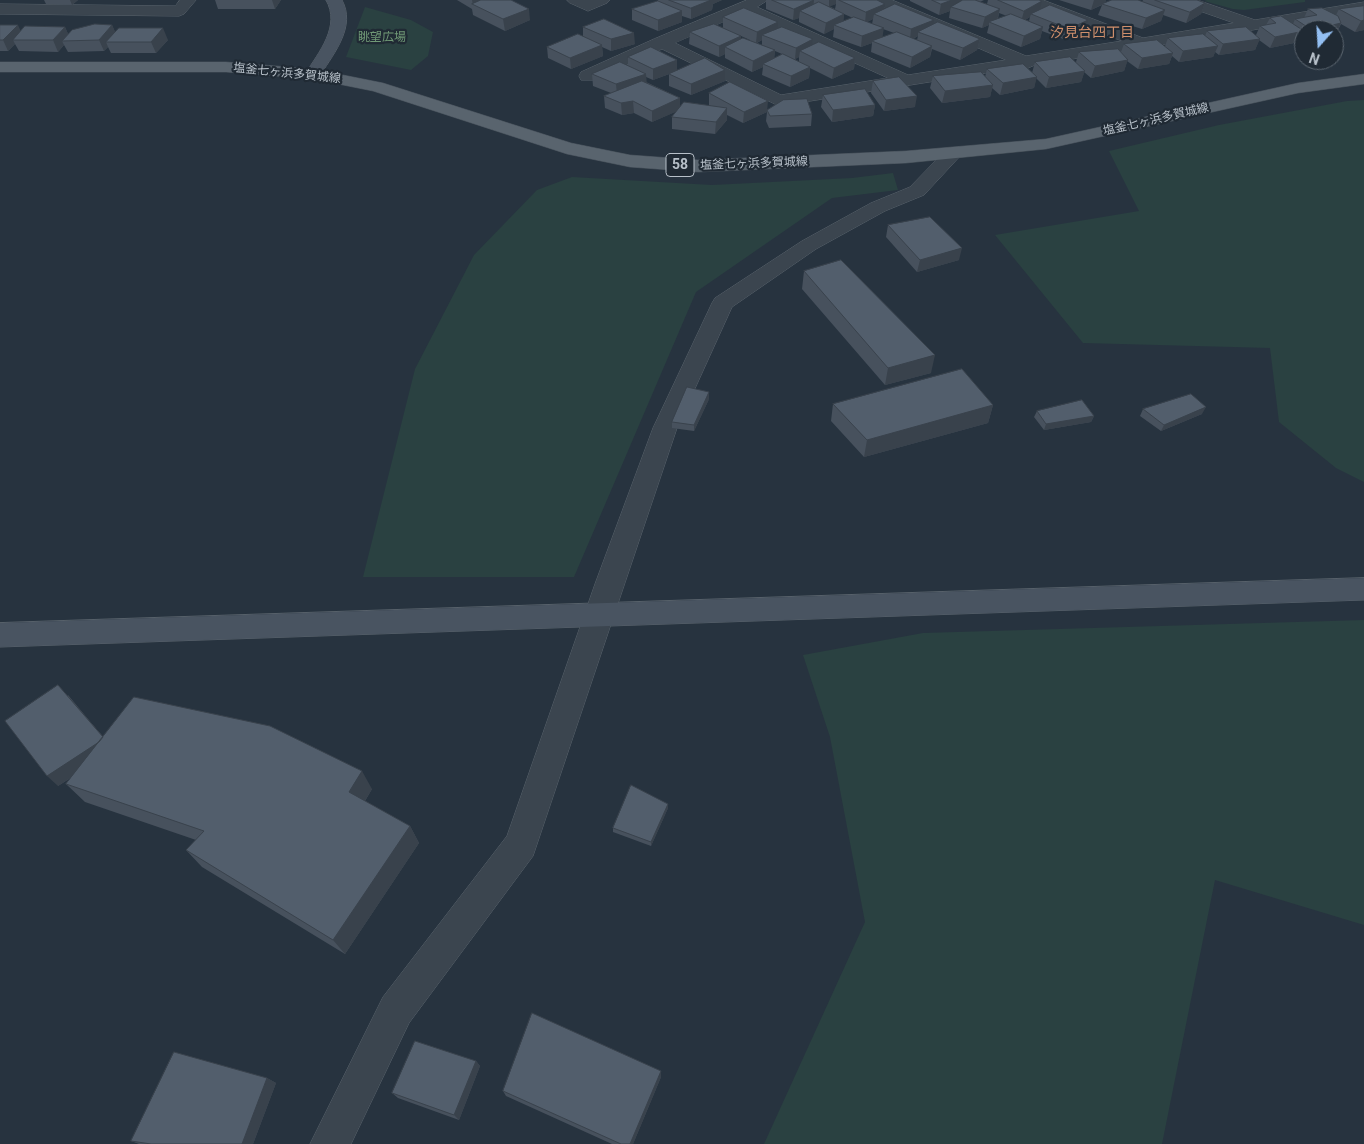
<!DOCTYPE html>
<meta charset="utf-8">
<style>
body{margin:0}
#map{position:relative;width:1364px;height:1144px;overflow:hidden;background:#27333f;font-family:Roboto,sans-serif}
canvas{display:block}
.north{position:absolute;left:1294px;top:20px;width:50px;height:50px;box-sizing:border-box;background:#202a34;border:1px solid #5c6670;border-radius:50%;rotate:199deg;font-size:14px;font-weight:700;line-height:20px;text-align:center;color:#b7c0c9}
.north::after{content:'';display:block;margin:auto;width:18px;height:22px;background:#93bff2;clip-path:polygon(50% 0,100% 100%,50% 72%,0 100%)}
</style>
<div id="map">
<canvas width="1364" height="1144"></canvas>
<div class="north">N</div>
</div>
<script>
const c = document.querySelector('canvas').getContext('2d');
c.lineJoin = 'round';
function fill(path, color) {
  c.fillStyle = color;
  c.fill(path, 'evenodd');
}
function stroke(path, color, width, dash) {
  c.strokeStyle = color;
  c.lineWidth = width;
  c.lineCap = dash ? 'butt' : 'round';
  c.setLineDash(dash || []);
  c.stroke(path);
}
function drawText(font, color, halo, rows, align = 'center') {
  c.font = font + ' Roboto,"Noto Sans JP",sans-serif';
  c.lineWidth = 4.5;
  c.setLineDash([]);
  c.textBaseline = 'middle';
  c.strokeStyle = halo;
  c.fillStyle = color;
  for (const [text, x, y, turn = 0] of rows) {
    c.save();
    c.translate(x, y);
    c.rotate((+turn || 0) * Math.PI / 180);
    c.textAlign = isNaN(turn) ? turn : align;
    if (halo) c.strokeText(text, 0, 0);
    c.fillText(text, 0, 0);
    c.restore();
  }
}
fill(new Path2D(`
 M1207 0H1305V2L1244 10 1233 9 1204 1Z
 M365 7 411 20 433 32 428 56 411 70 346 57Z
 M1364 100V482L1336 468 1279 422 1270 348 1083 343 995 235 1139 211 1109 151 1219 125 1347 101Z
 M893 173 898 190 832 198 696 292 574 577H363L415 369 474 255 537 190 572 177 712 185 852 178Z
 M1364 620V925L1215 880 1162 1144H764L865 922 830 737 803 655 923 633Z`), '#2a4141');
const street = new Path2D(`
 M180 0H196L184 14 179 16 0 14V4L175 6Z
 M567 0H610L607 3 588 11 570 3Z
 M747 0H768L757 7 908 75 1006 60 874 3 871 0H892L1026 56 1122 41 1024 3 1021 0H1043L1143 38 1234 23 1177 3 1174 0H1197L1255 20 1364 2V12L1035 65 1028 68 1023 67 779 106 662 49 593 80H581L579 76 581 72 654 39ZM744 13 888 78 781 95 675 43Z
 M953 148 960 150 962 154 924 195 885 211 816 249 732 307 677 428 533 856 409 1023 351 1144H310L383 997 507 836 595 584 653 428 712 303 715 298 802 241 871 203 910 187 946 150Z`);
const secondary = new Path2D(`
 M326 0H342C356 26 335 52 321 74L319 78H307L305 74C319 52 341 26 326 0Z
 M1364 578V600L0 647V623Z`);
const primary = new Path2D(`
 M0 62H226L313 69 383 83 571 143 630 155 698 160 906 151 1046 139 1298 83 1364 74V84L1298 93 1046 149 906 163 698 172 630 167 567 154 373 91 313 79 226 72H0Z`);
stroke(street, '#59636c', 1);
stroke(secondary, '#59636c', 1);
stroke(primary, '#444e58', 1);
fill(street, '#3b454f');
fill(secondary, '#495461');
fill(primary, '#59646e');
fill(new Path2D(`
 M44 0H78L72 5 46 4Z
 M215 0H281L275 9H218Z
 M457 0H511L530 20 505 31 473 15 472 9Z
 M658 0H722L713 4 712 10 691 19 682 16V22L658 31 632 20V9L658 1Z
 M766 0H877L884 9 933 25 980 39 977 50 960 60 932 49 930 57 910 68 871 52 872 43 861 47 833 37 834 29 824 34 799 22V18L793 20 766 9ZM836 4 835 9 829 6ZM844 14 853 18 843 22ZM873 19 872 24 867 22ZM883 29 894 33 882 38ZM918 36 917 40 913 39Z
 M910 0H984L980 2 987 4 988 0H1039L1040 9 1084 31 1066 40 1042 31 1040 39 1021 47 987 33 989 25 982 28 949 18 950 11 939 15 910 1ZM999 13 1007 16 998 19ZM1030 17 1029 21 1025 20Z
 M1059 0H1106L1105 3 1142 2 1143 0H1197L1205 3 1201 14 1186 23 1163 15 1161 21 1142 29 1098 15 1102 5 1091 10Z
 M1364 6V30L1355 32 1341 24 1336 34 1334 35V30H1304V39L1302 38 1299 42 1270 48 1259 40 1255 50 1219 55 1215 52 1213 57 1179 62 1172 56 1169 64 1138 69 1127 61 1124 71 1091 78 1084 72 1081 82 1046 88 1036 78 1034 88 1000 95 992 88 990 97 942 103 930 88 933 76 985 77 987 69 1032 73 1035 62H1076L1079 52H1121L1124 44 1165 46 1168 38 1205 36 1207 31 1256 35 1260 26 1266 25 1270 18 1293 24 1295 19 1304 18 1308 9 1336 15 1339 9Z
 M723 17 778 29 813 39 812 45 855 58 854 69 832 79 810 68 809 78 790 87 762 75 763 67 752 72 725 58V54L719 57 689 44 690 32 723 28ZM741 36 750 40 741 39ZM762 40V45L757 43ZM775 51 782 54 774 58ZM799 57V62L795 59Z
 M0 25 21 31 65 27 68 34 112 25 115 32 168 40 156 53H111L108 47 104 51 68 52 64 45 58 52 19 51 15 44 8 51H0Z
 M583 27 635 44 611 51 602 47 603 56 571 69 548 58 547 47 583 37Z
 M628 57 677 60V71L725 70V81L691 95 669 86V74L672 73 653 80 646 77V82L680 98V107L711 106 709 105V93L767 110 812 114 811 126 769 128 766 121 767 112 743 123 727 115V120L715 134 672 129V117L677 111 652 122 634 113 622 115 605 108 604 96 611 93 593 86 592 74 628 66Z
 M873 81 915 107 884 111 871 93Z
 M823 95 875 105 873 116 832 122 821 107Z
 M888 225 959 260 917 272 886 237Z
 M804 271 931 373 885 385 802 289Z
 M709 399 694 431 672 428V422Z
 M833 404 993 405 988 423 864 457 831 421Z
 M1143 409 1202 414 1161 431 1140 416Z
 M1037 411 1094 416 1091 422 1044 430 1034 417Z
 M68 695 103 737 372 789 365 801 410 826 419 843 345 954 202 867 186 850 196 840 85 802 66 784 72 777 58 786Z
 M668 808 651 846 613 832V828Z
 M476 1061 480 1066 459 1120 398 1098 392 1093Z
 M661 1077 633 1144H612L506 1096 503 1091Z
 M267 1078 276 1083 253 1144H139L131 1141Z`), '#47515d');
fill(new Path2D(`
 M70 0H78L72 5Z
 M272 0H281L275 9Z
 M472 0H496L473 5Z
 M711 0H722L713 4 712 10 691 19V8Z
 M814 0 813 11H800L799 18 793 20 794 9Z
 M829 0H836V4L829 7Z
 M952 0H963L951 7 950 11 939 15 941 4Z
 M1094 0H1106L1105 3 1091 10Z
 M1042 1 1039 12 1031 14 1030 17 1021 22 1024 11Z
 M1205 3 1201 14 1186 23 1190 12Z
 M885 4 884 14H874L873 19 865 23 866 12Z
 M529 9 530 20 505 31 503 19Z
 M1000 9 997 20 989 22V25L982 28 985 17Z
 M1165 10 1161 21 1142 29 1146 18Z
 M682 11V22L658 31V20Z
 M844 14 843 25H834V29L824 34 826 23Z
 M934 20 932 31 918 32V36L910 40 911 29Z
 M1088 20 1084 31 1066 40 1069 29Z
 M1364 20V30L1355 32 1361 21Z
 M778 22V34L762 35V40L756 43 757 32Z
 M1341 23 1336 34 1334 35V30H1312Z
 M18 25 23 36 13 40 15 44 8 51 3 40Z
 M112 25 117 36 106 42 108 47 104 51 99 40Z
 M65 27 70 38 62 41 64 45 58 52 53 40Z
 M1043 27 1040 39 1021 47 1024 36Z
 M163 28 168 40 156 53 151 42Z
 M884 28 882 39 872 41V43L861 47 862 36Z
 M1304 31 1299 42 1270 48 1275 37Z
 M634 33 635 44 611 51V39Z
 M741 36V47H725V54L719 57V46Z
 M813 39 812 50 800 51 799 57 795 59 796 48Z
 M980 39 977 50 960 60 963 48Z
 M1260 39 1255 50 1219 55 1223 44Z
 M602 45 603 56 571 69 570 58Z
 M932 46 930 57 910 68 912 57Z
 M1218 46 1213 57 1179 62 1183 51Z
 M775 50 774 61 763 64V67L752 72 753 61Z
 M1173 53 1169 64 1138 69 1142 58Z
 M855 58 854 69 832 79 834 68Z
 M677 60V71L653 80V69Z
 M1128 60 1124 71 1091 78 1095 66Z
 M810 67 809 78 790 87 791 76Z
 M725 70V81L691 95V84Z
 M1085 71 1081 82 1046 88 1049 77Z
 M646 74 647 85 617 95 616 84Z
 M1037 77 1034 88 1000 95 1003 83Z
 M993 85 990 97 942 103 945 91Z
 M917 96 915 107 884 111 886 100Z
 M680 98V110L652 122V111Z
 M633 101 634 113 622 115 621 103Z
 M768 101 767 112 743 123 744 112Z
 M875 105 873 116 832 122 833 110Z
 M727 108V120L715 134 716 122Z
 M962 248 959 260 917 272 920 260Z
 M935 355 931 373 885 385 888 368Z
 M709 392V399L694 431V425Z
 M993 405 988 423 864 457 867 440Z
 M1206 407 1202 414 1161 431 1164 425Z
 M1094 416 1091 422 1044 430 1046 424Z
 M58 685 114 749 58 786 47 776Z
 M362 771 372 789 360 809 349 792Z
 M668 804V808L651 846V842Z
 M410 826 419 843 345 954 333 940Z
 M476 1061 480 1066 459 1120 454 1115Z
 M661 1071V1077L633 1144H630Z
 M267 1078 276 1083 253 1144H242Z`), '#39424c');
const building = new Path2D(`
 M481 0H511L529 9 503 19 472 4Z
 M669 0H711L691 8Z
 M772 0H814L794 9Z
 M839 0H877L885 4 866 12Z
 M932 0H952L941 4Z
 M963 0H975L1000 9 985 17 951 7Z
 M998 0H1039L1042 1 1024 11Z
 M1112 0H1138L1165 10 1146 18 1102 4Z
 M1155 0H1197L1205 3 1190 12Z
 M658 1 682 11 658 20 632 9Z
 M819 2 844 14 826 23 800 11Z
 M895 4 934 20 911 29 874 14Z
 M1050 5 1088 20 1069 29 1031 14Z
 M1364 6V20L1361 21 1339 9Z
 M744 8 778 22 757 32 723 17Z
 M1322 8 1338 16 1341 23 1312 30 1295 19 1317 15 1308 9Z
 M1011 14 1043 27 1024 36 989 22Z
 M1281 16 1304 31 1275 37 1260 26 1276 23 1270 18Z
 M854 17 884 28 862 36 834 25Z
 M604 19 634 33 611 39 583 27Z
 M938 22 980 39 963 48 918 32Z
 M95 24 112 25 99 40 62 41 72 30Z
 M714 24 741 36 719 46 690 32Z
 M0 25H18L3 40H0Z
 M25 26 65 27 53 40H13Z
 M782 27 813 39 796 48 762 35Z
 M1246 27 1260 39 1223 44 1207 31Z
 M119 28H163L151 42H106Z
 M897 32 932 46 912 57 872 41Z
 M578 34 602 45 570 58 547 47Z
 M1203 34 1218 46 1183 51 1168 38Z
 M743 38 775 50 753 61 725 47Z
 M1157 40 1173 53 1142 58 1124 44Z
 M819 42 855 58 834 68 800 51Z
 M651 47 677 60 653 69 628 57Z
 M1118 49 1128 60 1095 66 1079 52Z
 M783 54 810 67 791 76 763 64Z
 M1070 57 1085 71 1049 77 1035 62Z
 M705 58 725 70 691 84 669 74Z
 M620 62 646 74 616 84 592 74Z
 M1023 64 1037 77 1003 83 987 69Z
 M981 72 993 85 945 91 933 76Z
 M899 77 917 96 886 100 873 81Z
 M642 81 680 98 652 111 633 101 621 103 604 96Z
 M730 82 768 101 744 112 709 93Z
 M865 89 875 105 833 110 823 95Z
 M807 99 812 114 770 116 767 110 783 100Z
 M684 102 727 108 716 122 672 117Z
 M930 217 962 248 920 260 888 225Z
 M841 260 935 355 888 368 804 271Z
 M962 369 993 405 867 440 833 404Z
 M687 387 709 392 694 425 672 422Z
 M1191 394 1206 407 1164 425 1143 409Z
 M1082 400 1094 416 1046 424 1037 411Z
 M58 685 103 737 99 742 47 776 5 721Z
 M134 697 270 726 362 771 349 792 410 826 333 940 186 850 204 831 66 784Z
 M631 785 668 804 651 842 613 828Z
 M532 1013 661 1071 630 1144H621L503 1091Z
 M415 1041 476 1061 454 1115 392 1093Z
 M174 1052 267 1078 242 1144H151L131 1141Z`);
fill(building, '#525e6c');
stroke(building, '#39424c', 1);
drawText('12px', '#709976', '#202a34', [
 ["眺望広場",382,38]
]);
drawText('12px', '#b7c0c9', '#202a34', [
 ["塩釜七ヶ浜多賀城線",287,74,6],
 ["塩釜七ヶ浜多賀城線",1156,120,-13],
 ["塩釜七ヶ浜多賀城線",754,164,-2]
]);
drawText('14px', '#cf8f6c', '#202a34', [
 ["汐見台四丁目",1092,33]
]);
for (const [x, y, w] of [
 [680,165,28]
]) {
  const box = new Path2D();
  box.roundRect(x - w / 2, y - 11.5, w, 23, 4);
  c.fillStyle = '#202a34';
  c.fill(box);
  stroke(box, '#b7c0c9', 1);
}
drawText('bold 14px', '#b7c0c9', null, [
 ["58",680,165]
]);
</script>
